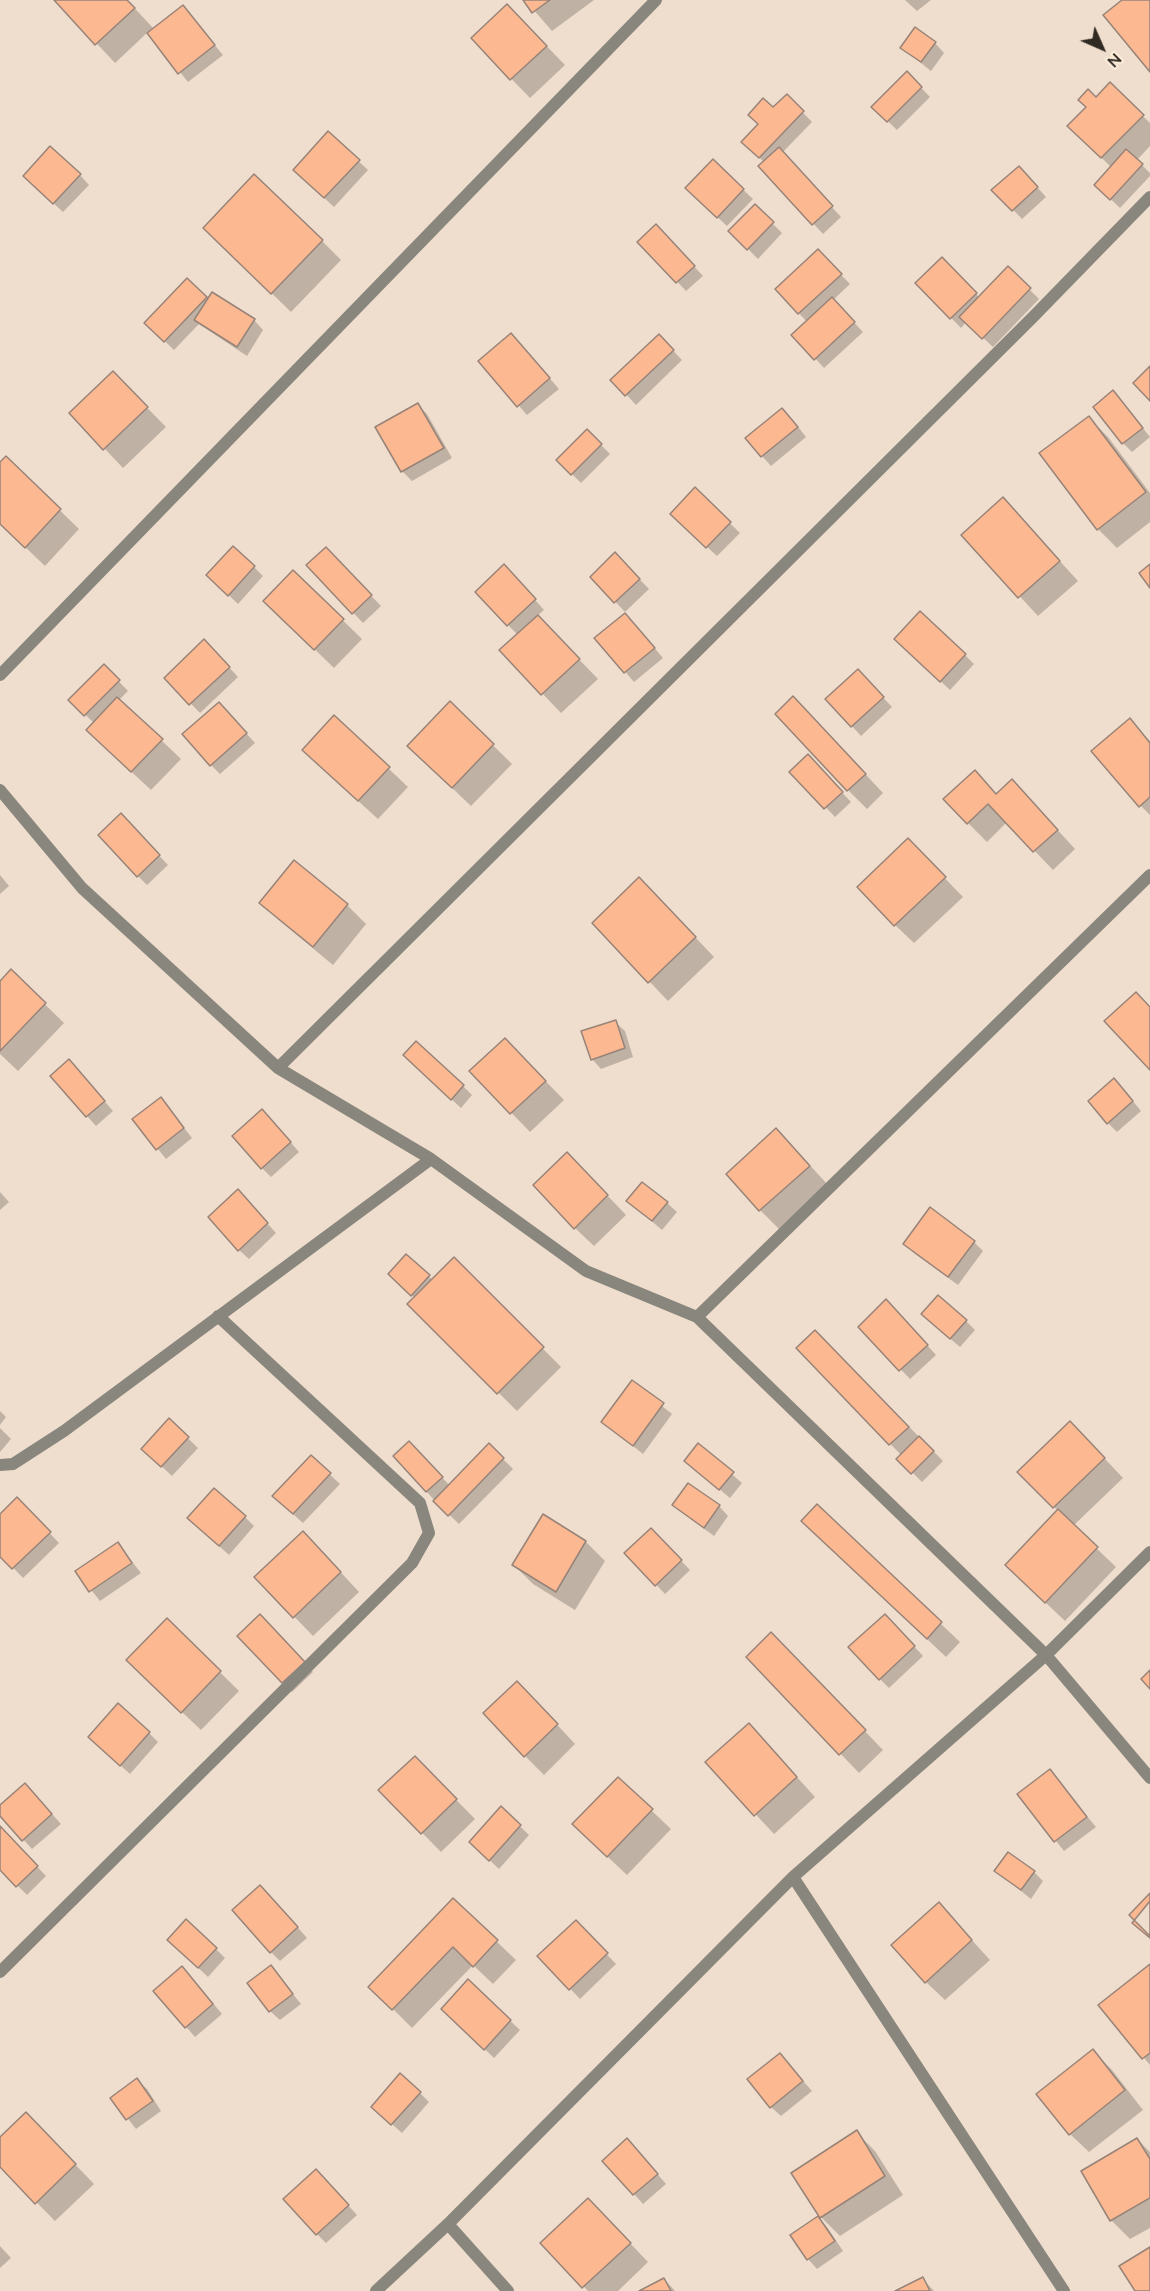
<!DOCTYPE html>
<style>
body{margin:0}
#map{position:relative;width:1150px;height:2291px;overflow:hidden;background:#efdecd;font-family:Lato,sans-serif}
canvas{display:block}
.north{position:absolute;left:1072px;top:18px;width:60px;height:60px;-webkit-text-stroke:4px #fcecda;paint-order:stroke;rotate:135deg;font-size:16px;font-weight:700;line-height:24px;text-align:center;color:#302a23}
.north::after{content:'';display:block;margin:auto;width:21px;height:27px;background:#302a23;clip-path:polygon(50% 0,100% 100%,50% 72%,0 100%)}
</style>
<div id="map">
<canvas width="1150" height="2291"></canvas>
<div class="north">N</div>
</div>
<script>
const c = document.querySelector('canvas').getContext('2d');
c.lineJoin = 'round';
function fill(path, color) {
  c.fillStyle = color;
  c.fill(path, 'evenodd');
}
function stroke(path, color, width, dash) {
  c.strokeStyle = color;
  c.lineWidth = width;
  c.lineCap = dash ? 'butt' : 'round';
  c.setLineDash(dash || []);
  c.stroke(path);
}
fill(new Path2D(`
 M56 0H127L154 29 183 7 223 55 188 82 148 32 115 63Z
 M525 0H594L552 31Z
 M905 0H931L917 11Z
 M526 25 565 65 530 98 473 39Z
 M935 43 944 53 931 71 902 48Z
 M907 73 930 97 897 130 873 107Z
 M1110 84 1150 123V146L1137 160 1150 173V176L1120 208 1096 185 1112 168 1069 126Z
 M787 96 812 122 782 153 841 217 823 234 760 166 764 162 743 142Z
 M328 133 368 170 334 207 304 179Z
 M713 161 753 199 727 226 696 197Z
 M80 175 89 185 63 212 34 185Z
 M1028 177 1046 197 1022 219 994 190Z
 M755 206 782 233 758 259 730 231Z
 M656 226 703 276 686 291 640 242Z
 M322 241 341 260 291 312 224 247Z
 M818 251 850 284 833 300 863 332 824 368 815 358 807 322 777 289Z
 M942 259 980 298 1008 268 1039 299 993 347 966 322 961 328 917 283Z
 M187 280 208 301 254 320 263 330 247 356 199 324 174 350 146 323Z
 M659 336 682 360 636 405 613 380Z
 M520 344 559 389 527 415 480 361Z
 M113 373 166 427 123 468 71 413Z
 M1113 392 1150 437 1132 452 1123 443Z
 M418 405 427 414 452 458 412 481 402 471 377 428Z
 M1089 418 1108 437 1150 493V522L1117 548 1098 529Z
 M792 419 806 437 771 466 762 456Z
 M587 431 610 454 581 483 558 460Z
 M6 458 79 529 45 566 0 523V464Z
 M695 489 740 533 717 556 681 523Z
 M1003 499 1078 581 1038 616 964 536Z
 M326 549 381 606 363 623 308 565Z
 M615 554 649 589 625 612 592 577Z
 M254 567 263 576 238 604 208 575Z
 M293 572 362 639 334 668 265 601Z
 M514 576 544 610 537 616 598 679 561 713 501 650 518 635 508 625Z
 M634 624 663 658 634 682 596 638Z
 M905 648 965 655 974 664 950 690Z
 M213 650 238 677 200 713 166 678Z
 M104 666 128 691 119 700 181 759 151 790 107 749 94 723 70 700Z
 M858 671 892 707 861 736 827 699Z
 M450 703 512 764 471 806 428 765Z
 M228 713 255 743 220 774 211 765Z
 M334 717 408 787 378 819 323 769Z
 M812 717 883 793 867 809 848 790Z
 M1130 720 1150 741V815L1140 805Z
 M817 766 851 802 835 817 792 772Z
 M997 795 1030 800 1075 849 1053 870 1007 822 987 842 968 823Z
 M130 825 168 865 147 885 138 876Z
 M908 840 963 897 914 943 895 925Z
 M294 862 347 905 366 924 333 965 280 921 261 903Z
 M0 875 9 886 0 894Z
 M658 898 714 957 668 1001 594 923Z
 M11 971 64 1023 18 1071 0 1054V983Z
 M615 1022 625 1031 633 1057 601 1069 592 1059Z
 M524 1059 564 1100 530 1132 471 1071Z
 M414 1065 463 1086 472 1095 461 1108Z
 M78 1071 113 1111 96 1126 87 1116Z
 M1123 1089 1141 1111 1117 1132 1108 1123Z
 M161 1099 192 1138 166 1159 134 1119Z
 M272 1121 299 1152 271 1177 262 1168Z
 M795 1149 828 1185 779 1229 760 1210Z
 M586 1173 626 1215 594 1246 575 1228Z
 M0 1192 9 1202 0 1210Z
 M247 1201 276 1233 249 1259 239 1250Z
 M628 1201 667 1203 677 1212 662 1230Z
 M974 1242 983 1251 958 1285 915 1254 905 1244Z
 M406 1256 433 1280 454 1259 561 1367 517 1411 409 1304 415 1298 399 1284Z
 M896 1311 936 1355 910 1379 860 1327Z
 M966 1321 975 1330 960 1347 932 1323Z
 M798 1348 834 1351 943 1461 922 1482 899 1459 902 1456Z
 M632 1382 672 1414 643 1454 603 1422Z
 M0 1411 6 1417 0 1425Z
 M169 1420 198 1448 172 1476 143 1449Z
 M0 1428 11 1439 0 1452Z
 M1089 1442 1123 1478 1073 1526 1116 1567 1065 1621 1026 1584 1058 1511 1019 1472Z
 M489 1445 513 1469 459 1524 435 1501 395 1456 419 1452 450 1486Z
 M698 1445 742 1483 730 1498 686 1461Z
 M311 1457 340 1484 303 1523 284 1506Z
 M17 1499 59 1543 23 1578 0 1554V1516Z
 M674 1505 719 1506 728 1516 714 1536 684 1514Z
 M817 1506 960 1642 946 1657 822 1540Z
 M245 1517 254 1526 229 1555 199 1528Z
 M651 1530 690 1570 665 1594 626 1553Z
 M586 1542 605 1561 575 1610 533 1584 514 1565Z
 M118 1544 141 1573 100 1601 77 1572Z
 M322 1552 359 1592 313 1636 256 1577Z
 M260 1617 313 1672 292 1692 239 1636Z
 M167 1620 239 1691 201 1730 147 1679Z
 M894 1625 923 1656 889 1688 880 1679Z
 M790 1653 883 1750 859 1773 748 1657Z
 M536 1702 575 1744 544 1775 525 1756Z
 M149 1733 158 1742 130 1774 99 1746Z
 M767 1744 815 1797 774 1834 707 1762Z
 M415 1758 475 1819 441 1852 380 1790Z
 M1049 1771 1096 1827 1064 1851 1019 1795Z
 M618 1779 671 1829 627 1875 593 1843Z
 M34 1794 61 1824 32 1849 0 1814V1807Z
 M501 1808 529 1835 499 1869 480 1851Z
 M0 1827 46 1876 27 1895 0 1868Z
 M996 1871 1034 1872 1043 1881 1031 1899Z
 M270 1896 307 1938 280 1961 271 1952Z
 M453 1900 516 1960 493 1984 473 1965 412 2028 389 2005Z
 M939 1904 990 1960 945 2000 926 1982Z
 M576 1922 616 1964 580 1999 539 1956Z
 M178 1949H216L225 1958 208 1977Z
 M1150 1966V2065L1101 2006Z
 M271 1967 301 2004 280 2020 270 2011Z
 M192 1978 222 2014 195 2037 155 1991Z
 M468 1981 520 2030 494 2058 443 2009Z
 M1093 2051 1112 2070 1143 2110 1089 2152 1070 2134Z
 M780 2055 812 2091 781 2116 771 2107Z
 M137 2080 147 2089 161 2111 136 2129 112 2098Z
 M420 2093 429 2102 402 2133 383 2116Z
 M856 2132 875 2151 903 2195 840 2236 821 2217 793 2173Z
 M45 2133 94 2184 55 2221 0 2165V2139Z
 M1137 2139 1150 2152V2228L1130 2239 1111 2220Z
 M636 2149 666 2184 643 2204 605 2161Z
 M325 2180 357 2215 326 2243 317 2234Z
 M818 2218 827 2227 843 2251 817 2269 808 2259 792 2235Z
 M607 2219 648 2262 618 2291H588L542 2243Z
 M0 2246 11 2258 0 2268Z
 M664 2279 675 2291H642Z
 M923 2279 934 2291H898Z`), '#0003');
const building = new Path2D(`
 M54 0H127L135 8 95 45Z
 M523 0H550L532 13Z
 M1122 0H1150V72L1103 15Z
 M507 4 547 46 510 80 471 38Z
 M183 5 215 45 178 74 147 33Z
 M915 27 936 42 921 62 900 48Z
 M907 71 922 87 887 122 871 107Z
 M1110 82 1144 115 1101 158 1067 126 1086 107 1078 100 1088 89 1096 97Z
 M787 94 804 111 759 158 741 142 758 124 748 115 763 98 773 107Z
 M328 131 360 160 324 198 293 170Z
 M50 146 81 174 53 204 23 176Z
 M779 147 833 206 812 225 758 166Z
 M1126 149 1143 164 1110 200 1094 185Z
 M713 159 744 189 717 218 685 188Z
 M1019 166 1038 187 1012 211 991 190Z
 M254 174 323 240 271 294 203 228Z
 M755 204 774 222 747 250 728 231Z
 M656 224 695 266 676 283 637 242Z
 M818 249 842 274 798 314 775 289Z
 M942 257 977 293 950 319 915 283Z
 M1008 266 1031 288 982 339 959 317Z
 M187 278 207 297 164 342 144 323Z
 M212 292 255 319 237 347 194 320Z
 M832 297 855 322 814 360 791 335Z
 M511 333 550 378 517 407 478 361Z
 M659 334 674 350 625 396 610 380Z
 M1150 366V401L1133 383Z
 M113 371 148 407 103 450 69 413Z
 M1113 390 1143 428 1122 444 1093 407Z
 M418 403 444 448 401 472 375 427Z
 M782 408 798 427 761 457 745 438Z
 M1089 416 1146 492 1097 530 1039 453Z
 M587 429 602 444 571 475 556 460Z
 M6 456 61 509 25 548 0 524V462Z
 M695 487 731 522 706 548 670 514Z
 M1003 497 1060 561 1018 598 961 535Z
 M233 546 255 566 228 596 206 575Z
 M326 547 372 595 352 614 306 565Z
 M615 552 640 579 614 603 590 577Z
 M504 564 536 599 507 626 475 592Z
 M1150 564V588L1139 573Z
 M293 570 344 619 314 650 263 601Z
 M920 611 966 654 940 682 894 639Z
 M625 613 655 648 624 673 594 638Z
 M538 615 580 659 541 695 499 650Z
 M204 639 230 667 189 705 164 678Z
 M104 664 120 680 84 716 68 700Z
 M858 669 884 697 851 727 825 699Z
 M793 696 866 774 847 791 775 714Z
 M117 697 163 739 131 772 86 730Z
 M450 701 494 744 452 788 407 746Z
 M219 702 247 733 210 766 182 734Z
 M334 715 390 767 358 801 302 750Z
 M1130 718 1150 743V797L1139 807 1091 751Z
 M808 754 843 792 824 809 789 772Z
 M975 770 996 794 1012 779 1058 830 1033 852 988 804 967 824 943 799Z
 M121 813 160 855 137 877 98 835Z
 M908 838 946 877 894 926 857 887Z
 M294 860 348 904 313 947 259 903Z
 M639 877 696 937 648 983 592 923Z
 M11 969 46 1003 0 1051V981Z
 M1136 992 1150 1007V1070L1104 1021Z
 M616 1020 625 1048 591 1060 581 1031Z
 M505 1038 546 1081 510 1114 469 1071Z
 M416 1041 464 1085 451 1100 403 1055Z
 M69 1059 105 1101 86 1117 50 1076Z
 M1114 1078 1133 1101 1107 1124 1088 1101Z
 M161 1097 184 1128 156 1150 132 1119Z
 M262 1109 291 1142 261 1169 232 1136Z
 M776 1128 810 1166 759 1211 726 1174Z
 M567 1152 608 1195 574 1229 533 1185Z
 M642 1182 668 1202 652 1221 626 1201Z
 M238 1189 268 1223 238 1251 208 1217Z
 M930 1207 975 1241 948 1277 903 1244Z
 M406 1254 430 1275 411 1296 388 1274Z
 M454 1257 544 1347 497 1394 407 1304Z
 M938 1295 967 1320 950 1339 921 1314Z
 M886 1299 928 1345 899 1371 858 1327Z
 M815 1330 909 1427 889 1445 796 1348Z
 M632 1380 664 1403 633 1446 601 1422Z
 M169 1418 189 1437 161 1467 141 1449Z
 M1070 1421 1105 1458 1053 1508 1017 1472Z
 M919 1436 934 1451 911 1474 896 1459Z
 M409 1441 443 1477 426 1492 393 1456Z
 M489 1443 504 1458 448 1516 433 1501Z
 M698 1443 734 1472 719 1490 684 1461Z
 M311 1455 331 1473 293 1514 272 1496Z
 M688 1483 720 1505 704 1528 672 1505Z
 M214 1488 246 1516 219 1546 187 1518Z
 M17 1497 51 1532 12 1569 0 1557V1514Z
 M817 1504 942 1622 927 1639 801 1521Z
 M1058 1509 1098 1547 1045 1603 1005 1565Z
 M543 1514 586 1541 556 1592 512 1565Z
 M651 1528 682 1560 655 1586 624 1553Z
 M303 1531 341 1572 293 1618 254 1577Z
 M118 1542 132 1563 89 1592 75 1571Z
 M260 1614 305 1662 282 1683 237 1636Z
 M885 1614 915 1646 879 1680 848 1647Z
 M167 1618 221 1671 181 1713 126 1660Z
 M771 1632 866 1730 839 1755 746 1657Z
 M1150 1670V1689L1141 1679Z
 M517 1681 558 1724 524 1757 483 1713Z
 M118 1703 150 1732 120 1766 88 1737Z
 M749 1723 797 1777 754 1816 705 1762Z
 M415 1756 457 1799 421 1834 378 1790Z
 M1050 1769 1087 1817 1054 1842 1017 1794Z
 M618 1777 653 1809 607 1857 572 1824Z
 M25 1783 52 1814 22 1841 0 1816V1805Z
 M501 1806 521 1825 489 1861 469 1842Z
 M0 1826 38 1866 16 1887 0 1870Z
 M1008 1852 1035 1871 1021 1890 994 1871Z
 M260 1885 298 1927 270 1953 232 1910Z
 M1150 1893V1936L1129 1915Z
 M453 1898 498 1940 473 1967 453 1947 392 2010 368 1987Z
 M1150 1901V1938L1132 1923Z
 M939 1902 972 1940 925 1983 891 1945Z
 M186 1919 217 1948 198 1968 167 1940Z
 M576 1920 608 1953 569 1990 537 1956Z
 M1150 1964V2053L1142 2059 1098 2005Z
 M271 1965 293 1994 269 2012 247 1983Z
 M182 1966 213 2004 185 2028 153 1991Z
 M468 1979 511 2020 484 2050 441 2009Z
 M1093 2049 1125 2090 1069 2135 1036 2094Z
 M780 2053 803 2081 770 2108 747 2079Z
 M400 2073 421 2092 391 2125 371 2107Z
 M137 2078 153 2101 126 2120 110 2098Z
 M26 2112 76 2164 35 2204 0 2167V2137Z
 M857 2130 885 2176 820 2218 791 2173Z
 M627 2138 658 2174 633 2195 602 2161Z
 M1137 2138 1150 2159V2198L1110 2221 1081 2171Z
 M316 2169 349 2205 316 2235 283 2199Z
 M588 2198 631 2243 582 2288 540 2243Z
 M818 2216 835 2241 807 2260 790 2235Z
 M1150 2247V2291H1135L1119 2266Z
 M923 2277 930 2291H895Z
 M664 2278 671 2291H639Z`);
fill(building, '#fcb891');
stroke(building, '#978378', 1.5);
stroke(new Path2D(`
 M0 675 656 0
 M0 790 82 888 278 1068 431 1159 586 1271 697 1317 1046 1655 1150 1778
 M278 1068 1033 317 1150 197
 M697 1317 1150 875
 M0 1465 13 1464 64 1431 431 1159
 M793 1877 1064 2291
 M0 1972 412 1563 429 1533 420 1503 218 1316
 M448 2224 508 2291
 M376 2291 448 2224 793 1877 1046 1655 1150 1552`), '#89867d', 12);
</script>
